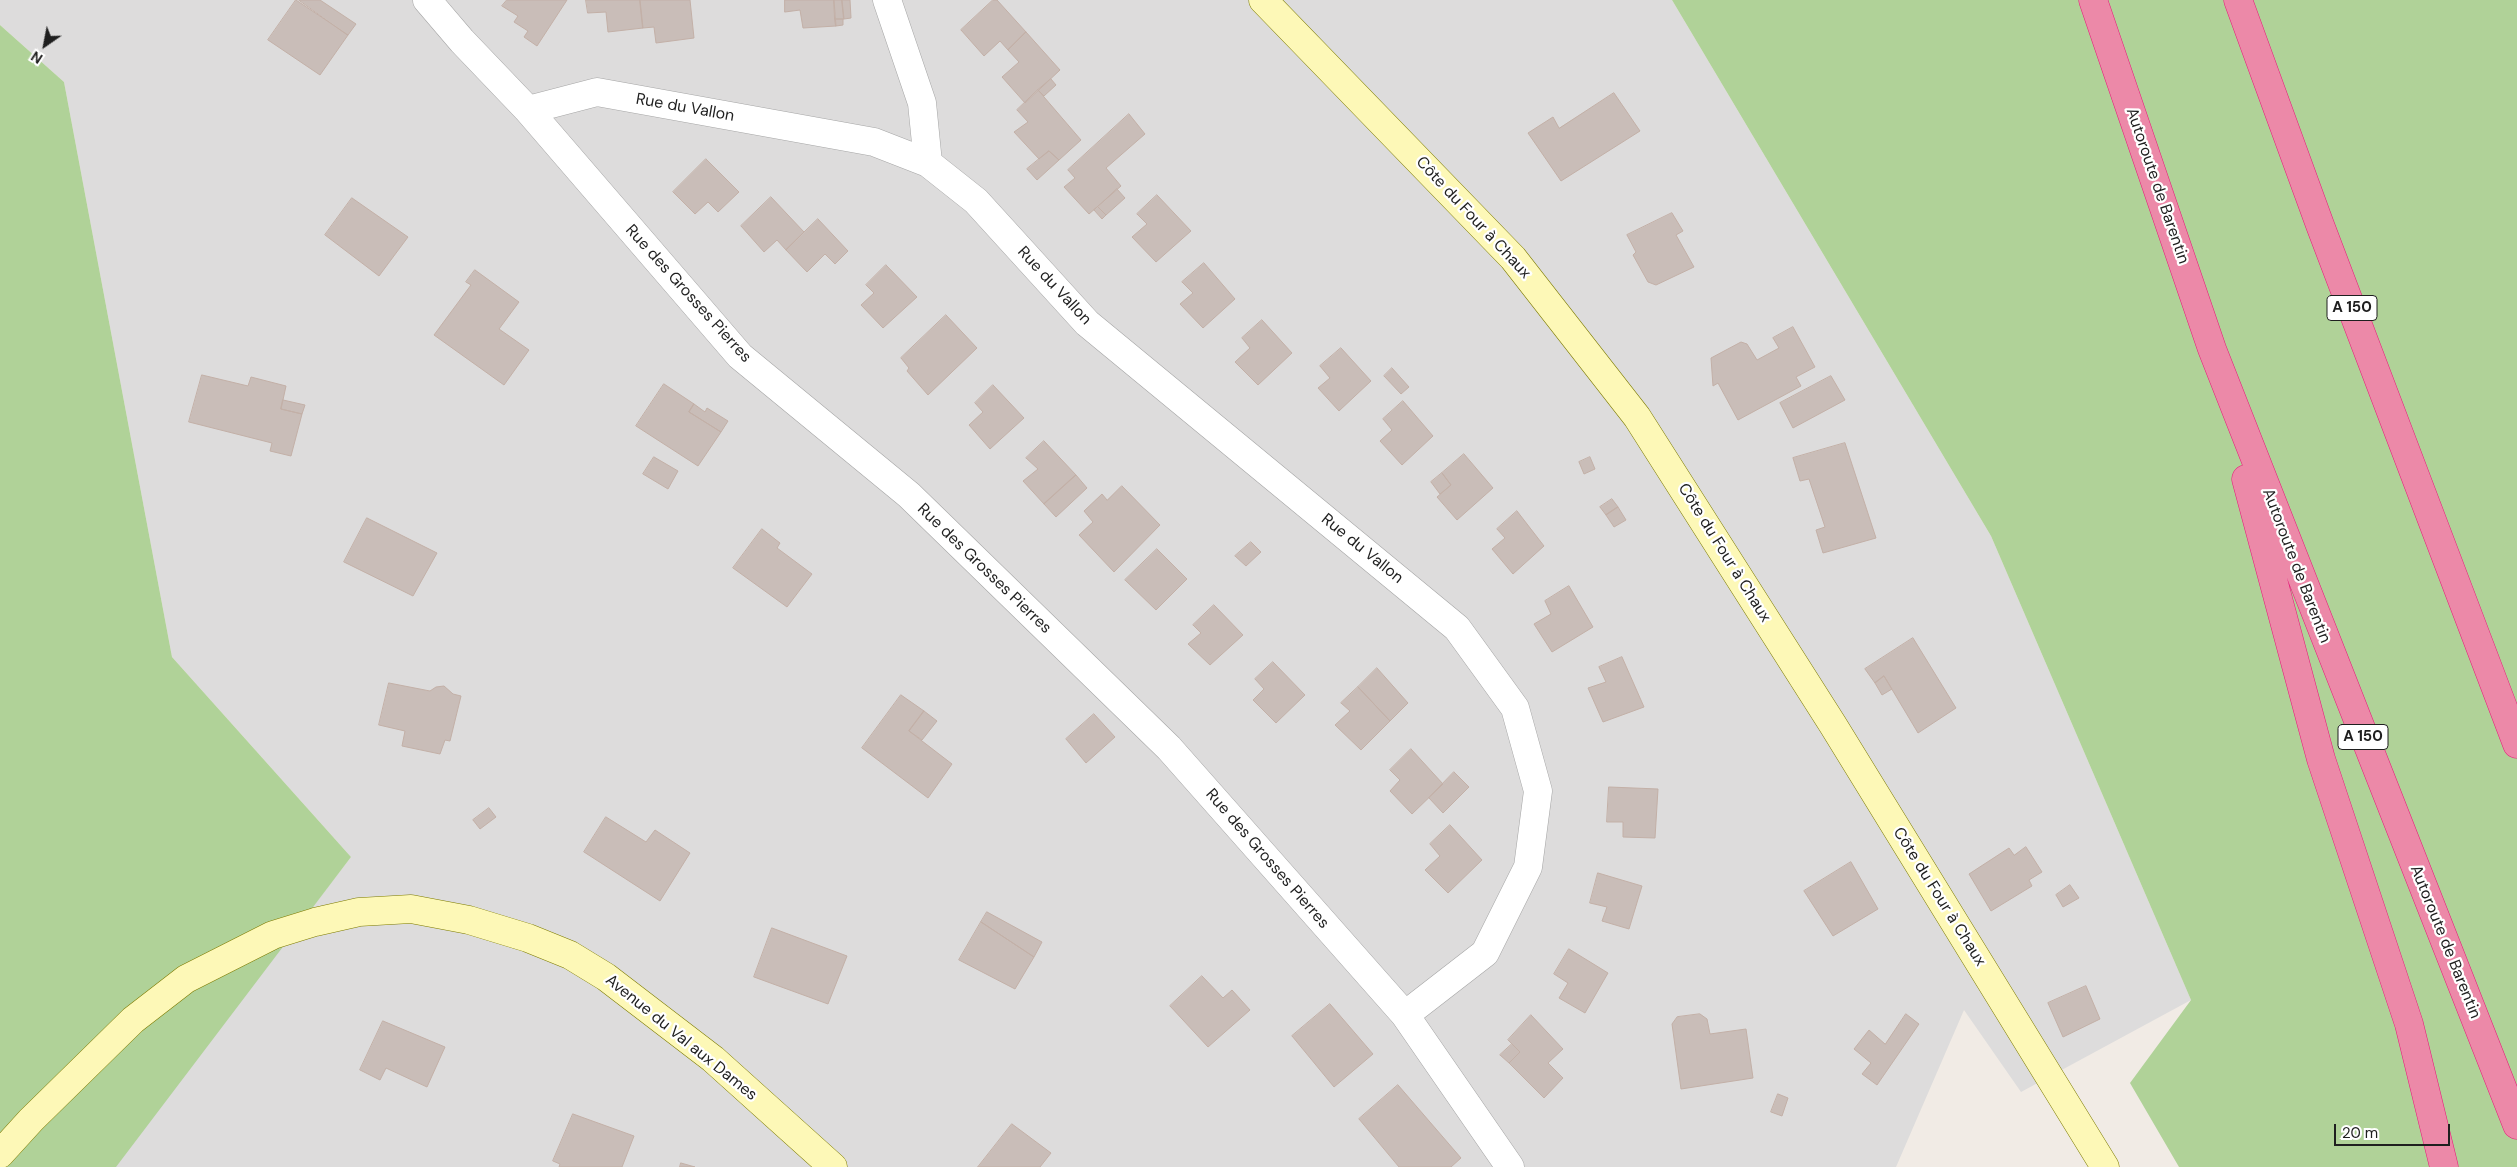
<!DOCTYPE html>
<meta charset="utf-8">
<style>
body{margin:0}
#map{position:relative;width:2517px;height:1167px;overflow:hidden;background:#f1ebe5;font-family:"DM Sans",sans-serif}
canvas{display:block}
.north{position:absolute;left:20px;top:20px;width:50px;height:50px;-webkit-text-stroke:4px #fff;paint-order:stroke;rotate:213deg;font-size:14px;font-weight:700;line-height:20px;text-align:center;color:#1f1f1f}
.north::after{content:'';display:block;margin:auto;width:18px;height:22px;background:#1f1f1f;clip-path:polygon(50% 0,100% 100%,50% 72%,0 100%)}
.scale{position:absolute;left:2334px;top:1124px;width:116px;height:22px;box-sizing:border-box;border:2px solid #1f1f1f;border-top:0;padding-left:6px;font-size:15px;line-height:18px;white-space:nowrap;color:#1f1f1f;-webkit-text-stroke:4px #fff;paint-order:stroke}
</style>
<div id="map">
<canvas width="2517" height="1167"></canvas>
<div class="north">N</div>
<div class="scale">20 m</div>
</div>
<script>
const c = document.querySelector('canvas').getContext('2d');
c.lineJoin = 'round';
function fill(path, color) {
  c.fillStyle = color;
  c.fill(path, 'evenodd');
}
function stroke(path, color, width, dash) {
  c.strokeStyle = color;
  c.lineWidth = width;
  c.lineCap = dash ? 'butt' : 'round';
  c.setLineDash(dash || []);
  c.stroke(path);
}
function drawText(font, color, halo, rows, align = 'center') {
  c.font = font + ' "DM Sans",sans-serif';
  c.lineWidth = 4.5;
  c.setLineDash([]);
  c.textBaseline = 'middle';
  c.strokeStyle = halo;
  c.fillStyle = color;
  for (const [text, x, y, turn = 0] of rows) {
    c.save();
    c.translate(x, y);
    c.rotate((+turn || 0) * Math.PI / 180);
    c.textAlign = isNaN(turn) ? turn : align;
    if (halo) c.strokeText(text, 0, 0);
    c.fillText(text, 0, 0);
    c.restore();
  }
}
fill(new Path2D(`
 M0 0H1672L1991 536 2191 1000 2021 1092 1964 1010 1896 1167H112L351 857 172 657 64 82 0 25Z`), '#dddcdc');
fill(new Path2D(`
 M1672 0H2517V1167H2179L2130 1083 2191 1000 1991 536Z
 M0 25 64 82 172 657 351 857 116 1167H0Z`), '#b0d298');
const building = new Path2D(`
 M296 0 348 35 320 75 268 40Z
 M299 0H320L356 24 348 35Z
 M507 0H567L537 46 524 37 528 31 514 22 518 16 502 6Z
 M586 0H640L643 28 608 32 606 12 588 13Z
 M640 0H690L694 38 656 43 654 27 643 28Z
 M785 0H834L836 26 803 28 800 10 785 12Z
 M834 0H842L844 19H835Z
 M842 0H850L851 18 844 19Z
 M993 0H997L1026 32 1008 50 1000 41 984 56 961 30Z
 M835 19H843V25L836 26Z
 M1026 32 1060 70 1025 103 1002 77 1019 62 1008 50Z
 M1051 79 1056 85 1044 96 1038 90Z
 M1038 90 1081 140 1059 160 1049 151 1039 159 1014 132 1028 122 1017 110Z
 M1614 93 1640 131 1561 181 1528 133 1553 117 1559 128Z
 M1129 114 1145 134 1106 168 1121 186 1089 214 1064 187 1075 178 1068 170Z
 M1049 151 1059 160 1037 180 1027 169Z
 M706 159 739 192 718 212 708 202 695 214 673 192Z
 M1117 189 1125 198 1106 215 1098 207Z
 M1157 195 1191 231 1156 262 1132 237 1147 224 1137 214Z
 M771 197 804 232 786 250 777 240 764 252 741 226Z
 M352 198 408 237 379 276 325 235Z
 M1098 207 1106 215 1102 219 1094 210Z
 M1672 213 1683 231 1676 235 1694 267 1656 285 1648 282 1633 255 1636 252 1627 235Z
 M818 219 848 251 835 264 825 254 807 272 786 250Z
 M1204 263 1235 299 1203 328 1180 304 1193 293 1182 282Z
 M886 265 917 297 883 328 861 305 874 293 866 285Z
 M475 270 519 302 499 329 529 350 504 385 434 335 471 285 466 282Z
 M946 315 977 348 928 395 907 371 909 368 901 358Z
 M1262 320 1292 353 1258 385 1235 362 1250 348 1242 338Z
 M1793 327 1815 367 1796 377 1801 386 1738 420 1718 383 1713 386 1711 358 1741 342 1747 344 1757 360 1779 348 1773 338Z
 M1341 348 1371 381 1339 411 1318 388 1330 378 1320 366Z
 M1392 368 1409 387 1401 394 1384 376Z
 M202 375 248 386 251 377 286 386 281 409 302 414 291 456 270 451 272 443 189 422Z
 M1831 376 1845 400 1793 428 1780 403Z
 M664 384 694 404 689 412 721 432 698 466 636 426Z
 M993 385 1024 418 990 449 969 425 983 412 975 403Z
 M283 400 305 405 302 414 281 409Z
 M1403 401 1433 436 1402 465 1380 441 1392 430 1383 419Z
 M694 404 705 412 707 408 728 421 721 432 689 412Z
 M1044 441 1076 475 1044 504 1023 481 1038 469 1026 458Z
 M1845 443 1876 538 1823 553 1816 530 1825 527 1809 479 1800 481 1793 458Z
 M1464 454 1493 488 1457 520 1437 497 1451 485 1442 473Z
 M654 457 678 471 668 489 643 474Z
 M1590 457 1595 469 1584 474 1579 462Z
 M1442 473 1451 485 1440 494 1431 482Z
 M1076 475 1087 488 1056 517 1044 504Z
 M1122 486 1160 525 1114 572 1079 535 1093 522 1084 511 1102 494 1107 500Z
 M1612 499 1618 507 1606 515 1600 507Z
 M1618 507 1626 520 1614 527 1606 515Z
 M1517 511 1544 546 1513 574 1492 549 1505 538 1497 529Z
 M367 518 437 553 413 596 344 562Z
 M762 529 780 543 777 548 812 574 787 607 733 568Z
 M1251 542 1261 552 1246 566 1235 556Z
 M1157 549 1187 579 1156 610 1125 580Z
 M1569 586 1593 627 1552 652 1534 624 1551 614 1545 601Z
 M1214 605 1243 635 1210 665 1188 644 1201 633 1193 625Z
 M1913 638 1956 708 1918 733 1884 676 1875 683 1865 669Z
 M1622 657 1644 707 1603 722 1588 688 1606 682 1599 667Z
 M1273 662 1305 695 1276 723 1253 700 1264 689 1255 679Z
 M1377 668 1408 703 1390 721 1358 687Z
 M1884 676 1892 689 1882 695 1875 683Z
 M389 683 430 691 436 687 444 686 453 694 461 696 450 741 445 740 440 754 402 746 405 731 379 725Z
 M1358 687 1390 721 1361 750 1335 725 1350 711 1341 703Z
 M901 695 924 711 909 731 952 764 928 798 862 748Z
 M924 711 937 721 922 740 909 731Z
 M1094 714 1115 737 1086 763 1066 739Z
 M1411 749 1443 784 1412 814 1390 791 1400 780 1390 770Z
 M1454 772 1469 787 1443 813 1429 798Z
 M1609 787 1658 789 1655 838 1623 837V822H1607Z
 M489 808 496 817 480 829 473 820Z
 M606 817 646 842 655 830 690 853 660 901 584 852Z
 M1450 825 1482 860 1448 893 1425 870 1440 856 1430 844Z
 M2026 847 2042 872 2029 880 2032 886 1991 911 1969 874 2009 848 2014 855Z
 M1851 862 1878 909 1833 936 1804 891Z
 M1598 873 1642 886 1629 929 1602 921 1607 907 1590 903Z
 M2070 885 2079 898 2063 907 2056 895Z
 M987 912 1042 942 1034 957 981 922Z
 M981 922 1034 957 1015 989 959 960Z
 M772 928 847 956 828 1004 754 977Z
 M1569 949 1608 973 1585 1013 1559 998 1568 983 1554 974Z
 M1202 976 1223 998 1232 990 1250 1010 1208 1047 1170 1006Z
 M2086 986 2100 1019 2063 1037 2048 1003Z
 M1330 1004 1373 1054 1334 1087 1292 1036Z
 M1700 1014 1707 1019 1710 1034 1746 1029 1753 1078 1681 1089 1672 1024 1677 1017Z
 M1906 1014 1919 1024 1877 1085 1862 1074 1871 1063 1854 1049 1869 1030 1885 1044Z
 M1531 1015 1563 1049 1548 1063 1563 1078 1544 1098 1509 1063 1520 1052 1508 1040Z
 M383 1021 445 1047 427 1087 386 1068 380 1080 360 1070Z
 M1512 1044 1520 1052 1509 1063 1500 1055Z
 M1398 1085 1461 1158 1451 1167H1399L1359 1119Z
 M1778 1094 1788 1098 1782 1116 1771 1112Z
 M573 1114 634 1136 622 1167H559L560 1164 553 1161Z
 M1012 1124 1051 1153 1040 1167H978Z
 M681 1163 695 1167H680Z`);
fill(building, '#c9bdb8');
stroke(building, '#c3b0a7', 1);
const street = new Path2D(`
 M427 0 462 41 528 110 740 356 909 495 1169 748 1405 1015 1510 1167
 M887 0 922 103 928 163
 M528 110 597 92 874 142 928 163 976 201 1087 323 1457 628 1515 708 1538 791 1528 867 1485 953 1405 1015`);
const secondary = new Path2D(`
 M1263 0 1513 258 1637 417 1833 725 2105 1167
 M0 1154 31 1120 133 1020 186 979 273 935 315 922 359 912 411 909 469 920 528 938 570 955 606 977 713 1059 833 1167`);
const highway = new Path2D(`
 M2093 0 2212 349 2517 1125
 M2238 0 2320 225 2517 744
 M2246 479 2321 759 2409 1024 2444 1167`);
stroke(street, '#a6a6a6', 29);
stroke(secondary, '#7d7b00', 29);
stroke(highway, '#e51c7a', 29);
stroke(street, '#fff', 28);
stroke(secondary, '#fdf8b7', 28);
stroke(highway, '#ec89a8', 28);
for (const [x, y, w] of [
 [2352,308,50],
 [2363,737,50]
]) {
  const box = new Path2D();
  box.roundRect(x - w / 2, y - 12.5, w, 25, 4);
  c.fillStyle = '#fff';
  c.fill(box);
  stroke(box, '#1f1f1f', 1);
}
drawText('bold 15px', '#1f1f1f', null, [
 ["A 150",2352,308],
 ["A 150",2363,737]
]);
drawText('16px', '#1f1f1f', '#fff', [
 ["Rue du Vallon",685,108,10],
 ["Autoroute de Barentin",2157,186,71],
 ["Côte du Four à Chaux",1473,218,47],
 ["Rue du Vallon",1054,286,47],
 ["Rue des Grosses Pierres",688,294,48],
 ["Rue du Vallon",1362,549,39],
 ["Côte du Four à Chaux",1724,553,58],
 ["Autoroute de Barentin",2296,566,69],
 ["Rue des Grosses Pierres",984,569,44],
 ["Rue des Grosses Pierres",1267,859,49],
 ["Côte du Four à Chaux",1939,897,58],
 ["Autoroute de Barentin",2445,942,68],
 ["Avenue du Val aux Dames",681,1038,39]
]);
</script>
